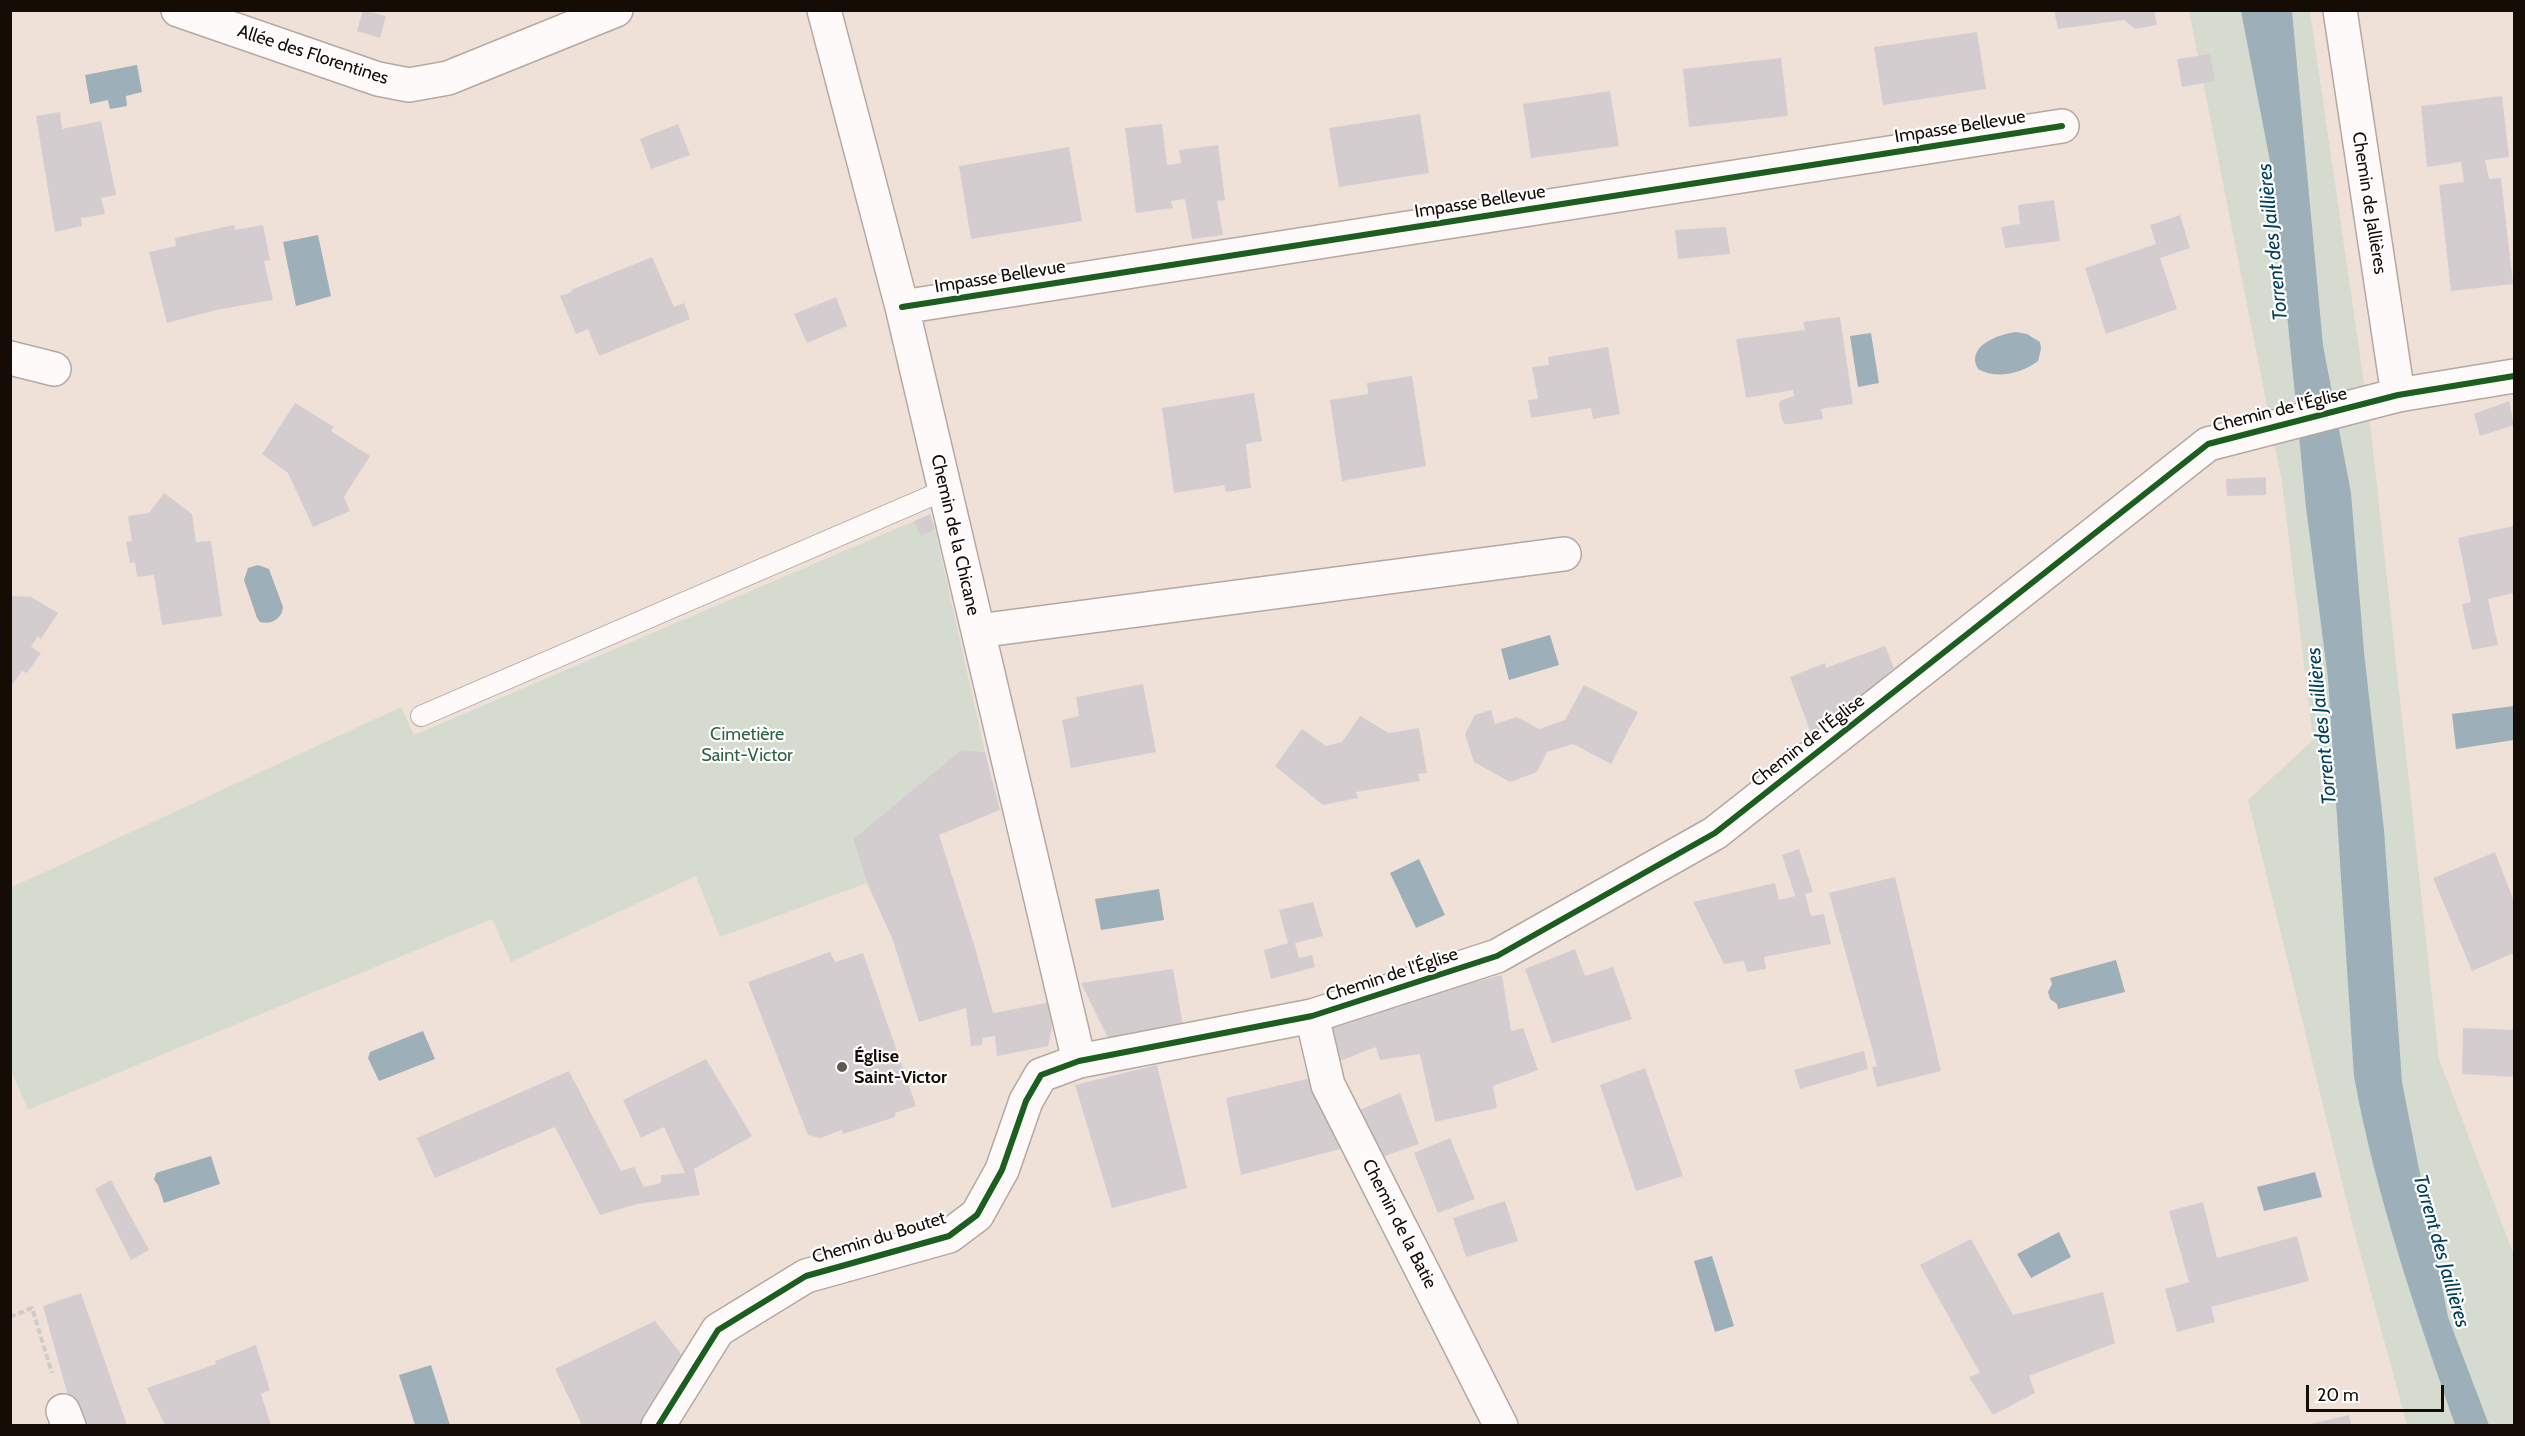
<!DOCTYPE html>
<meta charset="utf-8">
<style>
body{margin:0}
#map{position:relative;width:2525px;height:1436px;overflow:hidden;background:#f0e1d8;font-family:Cabin,sans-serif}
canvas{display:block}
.frame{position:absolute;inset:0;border:12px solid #150c06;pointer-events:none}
.scale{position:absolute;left:2306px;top:1385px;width:138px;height:27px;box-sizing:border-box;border:3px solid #150c06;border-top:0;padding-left:8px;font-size:18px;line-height:21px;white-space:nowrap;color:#150c06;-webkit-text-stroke:4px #fff;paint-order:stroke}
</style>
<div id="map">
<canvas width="2525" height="1436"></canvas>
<div class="frame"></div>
<div class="scale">20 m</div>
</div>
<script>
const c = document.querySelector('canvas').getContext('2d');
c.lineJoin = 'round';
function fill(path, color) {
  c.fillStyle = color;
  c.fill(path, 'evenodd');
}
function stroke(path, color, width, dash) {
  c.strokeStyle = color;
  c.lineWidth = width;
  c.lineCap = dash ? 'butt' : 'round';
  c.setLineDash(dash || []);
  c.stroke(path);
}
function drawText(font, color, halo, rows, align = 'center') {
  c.font = font + ' Cabin,sans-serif';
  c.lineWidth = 4.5;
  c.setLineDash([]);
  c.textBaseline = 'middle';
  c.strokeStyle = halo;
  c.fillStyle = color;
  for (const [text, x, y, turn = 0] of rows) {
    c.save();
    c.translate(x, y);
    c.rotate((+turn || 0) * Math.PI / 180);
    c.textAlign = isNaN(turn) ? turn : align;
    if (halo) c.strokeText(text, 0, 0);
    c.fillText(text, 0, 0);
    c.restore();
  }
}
fill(new Path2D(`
 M2189 11H2310L2371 431 2439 1059 2514 1255V1425H2407L2351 1219 2248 800 2313 740 2282 482Z
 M914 521 935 529 985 752 961 750 853 839 867 883 720 937 696 876 511 962 492 919 28 1110 11 1070 10 888 401 707 414 735Z`), '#d5dccf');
fill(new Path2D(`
 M2241 11H2292L2323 345 2351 493 2364 652 2384 830 2402 1082 2448 1317 2489 1425H2455C2416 1312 2375 1193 2354 1076L2328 679 2306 507 2274 182Z
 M137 65 142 92 126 96 127 106 110 109 108 100 90 104 85 75Z
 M318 235 331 296 296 306 283 242Z
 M2016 332 2027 334 2040 342 2041 349 2038 361C2022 373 1997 380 1978 369 1965 346 1999 334 2016 332Z
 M1871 333 1879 383 1858 387 1850 336Z
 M258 565 269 569 283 607C282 619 271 625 260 622L257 618 244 580 248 568Z
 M1550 635 1559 665 1509 680 1501 649Z
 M2514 706V740L2456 749 2452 714Z
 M1419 859 1445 915 1416 928 1390 873Z
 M1159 889 1164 920 1101 930 1095 899Z
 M2116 960 2125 992 2058 1009 2057 1004 2050 999 2048 992 2052 984 2050 978Z
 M423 1031 435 1059 379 1081 368 1058 370 1052Z
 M211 1156 220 1184 164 1203 158 1185 154 1180 156 1173Z
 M2315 1172 2322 1197 2264 1211 2257 1187Z
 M2059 1232 2071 1257 2031 1278 2017 1254Z
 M1712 1256 1734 1326 1715 1332 1694 1261Z
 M431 1365 450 1425H415L399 1375Z`), '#9dafb9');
fill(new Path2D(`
 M363 10 386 16 380 38 357 31Z
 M2054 10H2154L2157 25 2135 29 2124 20 2058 29Z
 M1977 32 1986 89 1883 105 1874 47Z
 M2210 54 2215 81 2182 87 2177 59Z
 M1781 58 1788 116 1689 127 1683 69Z
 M1610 91 1619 146 1531 158 1523 104Z
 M2502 96 2509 157 2485 160 2489 179 2501 178 2513 284 2451 291 2439 185 2464 182 2461 162 2427 167 2421 106Z
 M60 112 62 129 101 121 116 195 101 198 105 214 81 218 82 226 55 232 36 116Z
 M1420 114 1429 173 1339 187 1329 128Z
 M678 124 690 155 651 169 640 139Z
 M1162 124 1167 165 1181 163 1179 150 1218 145 1225 200 1217 201 1223 235 1192 239 1185 199 1171 201 1173 208 1136 213 1125 128Z
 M1069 147 1082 221 971 239 959 166Z
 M2054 200 2060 241 2005 248 2001 227 2020 224 2018 205Z
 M2180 215 2190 248 2160 258 2177 309 2106 334 2085 268 2156 244 2150 225Z
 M234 225 235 230 263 225 270 260 264 261 273 300 216 310 167 323 149 252 176 246 175 238Z
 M1726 227 1730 254 1678 259 1675 230Z
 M652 257 674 307 684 303 690 319 599 356 588 329 576 334 560 296 572 292 571 290Z
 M836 297 847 326 807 343 794 314Z
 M1840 317 1853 404 1821 409 1823 419 1790 424H1785L1782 420 1779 406 1780 401 1794 396 1793 390 1746 398 1736 339 1805 330 1803 322Z
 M1608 347 1620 414 1593 419 1591 408 1531 418 1528 400 1538 399 1532 367 1549 365 1548 357Z
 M1412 376 1426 466 1342 481 1330 400 1368 394 1367 383Z
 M1254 393 1262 441 1246 444 1251 488 1226 492 1224 485 1174 493 1162 408Z
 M2509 401 2514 425 2480 436 2474 414Z
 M295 403 334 427 331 431 370 456 344 497 350 511 313 527 288 473 262 454Z
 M2266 477V495L2227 496 2226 479Z
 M164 493 192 514 196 542 211 541 222 616 162 625 154 575 137 577 135 562 130 563 126 542 132 541 128 516 149 513Z
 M930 514 935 529 921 536 914 521Z
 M2514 526V593L2488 599 2498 645 2472 650 2462 604 2471 602 2458 538Z
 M10 596 31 597 58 613 41 639 38 636 31 647 41 653 27 673 22 671 10 687Z
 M1885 646 1894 668 1844 713 1812 736 1790 677 1825 663 1826 668Z
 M1143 684 1156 752 1071 768 1062 720 1079 716 1076 697Z
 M1584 685 1638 712 1611 764 1573 744 1547 752 1537 772 1510 782 1474 762 1465 734 1475 715 1491 710 1495 724 1517 717 1539 729 1565 720Z
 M1360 716 1389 733 1419 728 1427 773 1418 774 1420 781 1356 792 1358 798 1323 805 1275 766 1302 729 1326 746 1342 742Z
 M961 750 985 752 1000 810 939 835 974 944 993 1013 1052 1002 1055 1014 1048 1046 997 1056 995 1036 982 1038V1045L971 1046 966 1008 919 1022 892 938 867 883 853 839Z
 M1799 849 1813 892 1805 894 1811 916 1824 914 1831 944 1764 957 1766 969 1747 972 1744 961 1724 964 1693 902 1775 883 1779 900 1795 896 1782 855Z
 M2495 852 2514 901V953L2472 971 2433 878Z
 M1895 877 1941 1071 1877 1087 1872 1067 1877 1066 1829 893Z
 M1313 902 1323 936 1295 943 1299 958 1312 955 1315 967 1271 979 1264 950 1288 943 1279 910Z
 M1575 949 1585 976 1613 967 1632 1019 1552 1043 1525 969Z
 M830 952 835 962 863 953 916 1106 895 1113V1117L843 1134 842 1130 820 1138 808 1135 748 982Z
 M1173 969 1183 1026 1108 1038 1081 983Z
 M1502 975 1511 1031 1523 1028 1538 1070 1493 1086 1497 1108 1435 1122 1420 1054 1380 1060 1376 1047 1337 1062 1330 1023 1376 1007Z
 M2463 1028 2514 1030V1077L2462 1074Z
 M1864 1051 1868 1069 1800 1089 1794 1070Z
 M706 1059 752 1136 694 1169 700 1195 637 1204 600 1215 555 1127 435 1178 417 1138 569 1071 621 1171 634 1167 644 1187 661 1183V1175L685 1173 664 1127 641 1138 623 1100Z
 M1157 1065 1187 1188 1112 1208 1075 1085Z
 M1645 1068 1683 1176 1636 1191 1600 1085Z
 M1315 1077 1348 1147 1241 1175 1226 1098Z
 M1400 1093 1419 1144 1382 1157 1357 1111Z
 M1450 1138 1475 1199 1438 1213 1414 1153Z
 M111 1180 149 1250 131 1260 95 1189Z
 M1505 1201 1518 1241 1466 1257 1453 1218Z
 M2203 1202 2217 1258 2297 1236 2309 1281 2211 1307 2215 1322 2177 1332 2165 1289 2189 1282 2169 1211Z
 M1971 1239 2013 1315 2103 1292 2115 1343 2029 1376 2035 1393 1993 1415 1969 1377 1980 1373 1920 1265Z
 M81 1293 127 1425H76L43 1306Z
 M655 1321 682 1355 662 1406 649 1425H582L555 1369Z
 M256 1345 270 1390 261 1394 271 1425H165L147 1388 216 1364 215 1361Z
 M2349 1415 2351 1425H2306Z`), '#d4cdcf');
const service = new Path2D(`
 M421 716 945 490`);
const minor = new Path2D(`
 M178 10 378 79 409 85 448 78 616 10
 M824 10 902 307 1079 1061
 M2340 10 2398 395
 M902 307 2062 126
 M10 358 54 369
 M978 631 1564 554
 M1312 1016 1328 1085 1501 1426
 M63 1411 69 1426`);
const tertiary = new Path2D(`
 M658 1426 718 1330 806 1276 949 1236 977 1215 1002 1170 1026 1101 1041 1075 1079 1061 1312 1016 1497 956 1715 833 2208 444 2398 395 2514 376`);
stroke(service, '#b4a8a1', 22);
stroke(minor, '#b4a8a1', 36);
stroke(tertiary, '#b4a8a1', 36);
stroke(new Path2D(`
 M10 1317 32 1308 52 1373`), '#cfcbc8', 4, [6, 3]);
stroke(service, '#fdfaf9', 20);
stroke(minor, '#fdfaf9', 33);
stroke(tertiary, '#fdfaf9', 33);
stroke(new Path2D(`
 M902 307 2062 126
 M658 1426 718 1330 806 1276 949 1236 977 1215 1002 1170 1026 1101 1041 1075 1079 1061 1312 1016 1497 956 1715 833 2208 444 2398 395 2514 376`), '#1b5e20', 6);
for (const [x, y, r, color] of [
 [842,1067,6,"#625750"]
]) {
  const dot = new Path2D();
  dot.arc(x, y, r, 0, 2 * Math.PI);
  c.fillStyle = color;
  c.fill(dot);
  stroke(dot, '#fff', 2);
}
drawText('18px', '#150c06', '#fff', [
 ["Allée des Florentines",313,55,18],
 ["Impasse Bellevue",1960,127,-9],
 ["Impasse Bellevue",1480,202,-9],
 ["Chemin de Jallières",2369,203,81],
 ["Impasse Bellevue",1000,277,-9],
 ["Chemin de l'Église",2280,410,-14],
 ["Chemin de la Chicane",955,535,77],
 ["Chemin de l'Église",1808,741,-38],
 ["Chemin de l'Église",1392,975,-18],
 ["Chemin de la Batie",1399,1224,63],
 ["Chemin du Boutet",879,1238,-17]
]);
drawText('18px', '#2e6345', '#fff', [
 ["Cimetière",747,735],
 ["Saint-Victor",747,756]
]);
drawText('bold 18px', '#150c06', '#fff', [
 ["Église",854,1057],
 ["Saint-Victor",854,1078]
], 'left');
drawText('italic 20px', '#00415e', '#fff', [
 ["Torrent des Jaillières",2273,242,-96],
 ["Torrent des Jaillières",2322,726,-96],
 ["Torrent des Jaillières",2441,1251,74]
]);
</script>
